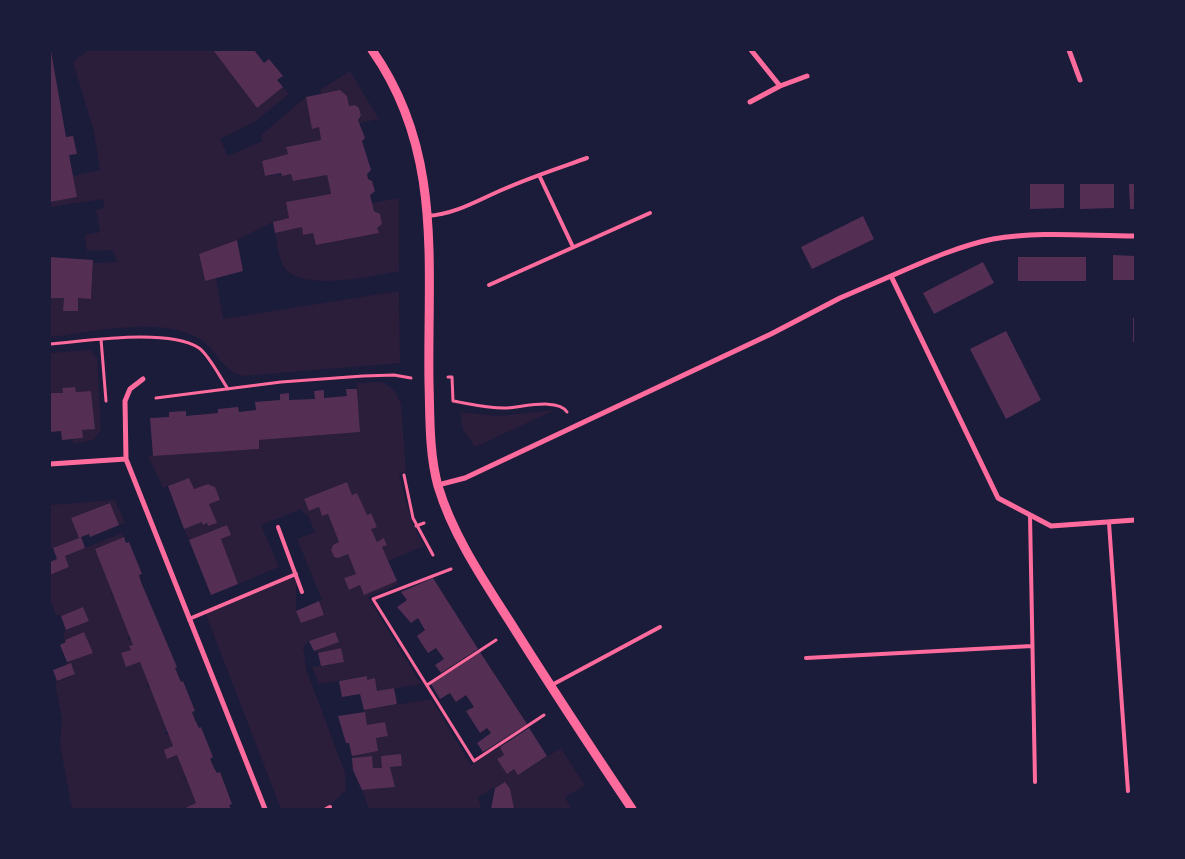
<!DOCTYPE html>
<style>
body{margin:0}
#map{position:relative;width:1185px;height:859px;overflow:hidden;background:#1b1b3a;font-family:Merriweather,serif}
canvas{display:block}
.frame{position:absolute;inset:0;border:51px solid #1b1b3a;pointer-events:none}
</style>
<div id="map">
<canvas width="1185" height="859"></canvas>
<div class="frame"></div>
</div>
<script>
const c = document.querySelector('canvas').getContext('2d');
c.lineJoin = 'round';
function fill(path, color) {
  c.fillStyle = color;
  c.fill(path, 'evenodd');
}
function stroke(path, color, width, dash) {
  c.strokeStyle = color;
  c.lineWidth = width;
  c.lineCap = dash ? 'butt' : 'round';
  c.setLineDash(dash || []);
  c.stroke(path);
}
fill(new Path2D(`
 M88 50H213L257 108 283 87 289 94 256 121 220 139 228 156 262 141 261 135 306 97 312 128 319 127 321 140 286 147 288 154 262 161 265 176 291 174 293 181 327 175 331 194 289 218 273 222 237 240 199 254 204 280 216 278 223 319 399 291 400 363 243 376C222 371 216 348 198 338 159 316 92 332 50 337V298H64V311H77L78 298 91 299 93 263 117 262 113 250 87 251 85 235 100 232 96 210 104 208 103 199 51 207 50 201 77 197 73 176 100 170 94 132 73 62Z
 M350 71 379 119 359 123 361 116 359 108 355 105 349 106 347 96 321 94 320 90Z
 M399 198V271C374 276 310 290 289 272 278 263 278 246 275 233L302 227 303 235 313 233 316 245 378 233 377 228 382 224 380 214 374 211 372 203Z
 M90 350 97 358 101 431 93 440 73 444V439L82 438V430L95 428 91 391 76 392 75 387 62 388 63 393H50V353Z
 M382 382C392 387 397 393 401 404L406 472 399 473C406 501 409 520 424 546L388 561 382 547 387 545 385 538 377 542 371 529 370 513 367 515 352 495 347 482 304 500 309 511 319 507 322 516 328 514 339 542 333 545 331 550 334 556 338 558 348 554 356 574 344 578 349 590 360 585 364 594 397 581 398 585 368 597 421 684 377 691 375 678 367 680 366 676 319 684 312 667 343 662 341 648 318 653 317 650 339 642 334 632 309 641 303 647 306 669 345 773 346 790 326 809H281L205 612 296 574V611L301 623 324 615 319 601 322 600 297 539 315 532 307 513 304 514 301 509 261 525 279 567 238 584 221 539 231 535 227 525 189 540 184 529 202 522 208 526 216 523 209 504 219 500 215 487 208 484 194 489 189 478 163 488 148 456 258 449 259 440 360 432 357 383Z
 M555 410 475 447 463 430 460 412 498 416Z
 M115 500 125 523 119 525 110 503 71 518 79 538 50 549V505Z
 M122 533 124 537 95 549 112 591 110 594 113 595 130 636 127 640H132L133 645 130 646 131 650 121 654 126 667 140 662 148 683 146 686 150 687 167 730 164 734 169 735 173 746 164 750 167 759 177 755 185 776 182 778 186 779 196 803 187 807V809H72L60 744 62 720 55 683 75 674 71 664 68 665 67 662 92 652 84 632 65 640 63 632 89 620 83 607 61 616 56 615 50 600V575L69 567 65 556Z
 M431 699 471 765 500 747 504 755 497 759 507 774 514 769 518 775 561 748 585 786 565 797 571 809H514L505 782 478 797 481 809H369L362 790 395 787 390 767 402 766 401 754 382 768H373L372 756 352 758V756L378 751 376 738 388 736 385 722 367 725 364 710Z`), '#2a1e3b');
fill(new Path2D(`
 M213 50H254L264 63 269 59 283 76 277 80 283 87 257 108Z
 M51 51 66 137 73 136 77 154 69 155 77 197 50 202Z
 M340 90 347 96 349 106 355 105 359 108 361 116 358 120 365 138 362 141 371 170 367 174 368 179 372 181 375 191 370 195 374 211 380 214 382 224 377 228 379 233 316 245 313 233 303 235 302 227 275 233 273 222 289 218 286 202 331 194 327 175 293 181 291 174 282 176 281 173 265 176 262 161 288 154 286 147 321 140 319 127 312 129 306 97Z
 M1030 184H1064V208L1030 209Z
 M1080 184H1114V208L1080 209Z
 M1129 184H1135V209H1130Z
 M863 216 874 239 812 269 801 247Z
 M237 240 243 271 205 281 199 254Z
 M1113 255 1135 256V280H1113Z
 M50 257 93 260 91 299 78 298V311H63L64 298H50Z
 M1018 257H1086V281H1018Z
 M983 262 994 283 934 314 923 293Z
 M1133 318H1135V342H1133Z
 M1006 331 1041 400 1006 419 970 349Z
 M75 387 76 392 91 391 95 429 82 430 83 438 62 440 61 431 50 432V393H63L62 388Z
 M346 389H357L360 432 259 440V449L153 456 150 418 169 417V412L186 411V416L218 413V409L238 407 239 412 256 410 255 402 280 400V394L289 393V400L315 399 314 391 324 390V398L347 396Z
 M189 478 194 489 208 484 215 487 220 500 209 504 217 523 208 526 207 523 203 525 202 522 184 529 168 486Z
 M347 482 352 495 357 493 367 515 371 513 377 527 371 529 377 542 384 538 387 545 382 547 397 581 364 595 360 585 349 590 344 578 356 574 348 554 338 558 334 557 331 550 333 545 339 542 328 514 322 516 319 507 309 511 304 499Z
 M110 503 119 525 90 537 89 534 81 537 85 548 65 556 69 567 50 575V562L57 559 53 548 79 538 71 518Z
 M227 525 231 535 221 539 238 584 211 595 189 540Z
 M124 537 126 543 129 542 142 574 139 575 141 582 177 667 175 668 181 682 183 681 195 711 192 712 195 720 199 728 201 727 213 757 210 759 214 768 217 773 220 772 232 804 229 805 231 809H187V807L196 803 177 755 167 759 164 750 173 746 140 662 126 667 121 653 131 650 129 646 133 645 95 549Z
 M433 578 478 649 441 673 435 665 444 659 436 648 428 653 422 644 417 636 425 630 418 618 411 623 397 607 407 600 401 592Z
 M319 601 324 615 301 623 296 611Z
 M83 607 89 621 66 630 61 616Z
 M84 632 93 653 67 662 60 645 66 642 65 640Z
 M335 632 339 642 314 651 309 641Z
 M341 648 344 662 321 666 318 653Z
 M480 652 527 724 483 752 477 743 491 733 487 728 480 733 466 711 474 707 466 695 456 702 450 693 440 699 431 684Z
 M71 663 75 674 57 681 53 670Z
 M367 676V680L375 678 377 691 394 688 397 704 364 710 360 694 342 697 339 681Z
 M365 712 367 725 385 722 388 736 376 738 378 751 352 756 349 743H346L338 716Z
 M529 728 547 756 518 775 514 769 507 774 497 759 504 755 500 747Z
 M401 754 402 766 390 767 395 787 362 790 353 770 352 758 372 756 373 768H382L381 756Z
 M505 782 510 789 514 809H491L495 788Z`), '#542f53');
stroke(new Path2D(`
 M101 339 106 401
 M50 344C87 341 168 328 199 348 209 355 221 379 228 389
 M448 377H452L453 401C470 404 486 408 504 408 519 408 558 397 567 412
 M156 398 281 382 363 376 394 375 411 378
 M404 475 413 518 433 555
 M416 526 424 523
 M451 569 373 599 474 761 544 715
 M427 685 496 640`), '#ff6b9d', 3);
stroke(new Path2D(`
 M539 175 573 247
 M428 216C456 214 478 200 504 189 531 177 559 168 587 158
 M489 285 650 213
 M1030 515 1035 782
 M1109 523 1128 791
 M278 527 302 592
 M189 619 296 574
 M806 658 1032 646
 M550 686 660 627
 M326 809 330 807`), '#ff6b9d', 4);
stroke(new Path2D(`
 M751 50 780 86
 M1069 50 1080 80
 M750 102 780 86 807 76
 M1135 236C1088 236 1039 231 993 239 958 246 923 262 891 276L998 498 1051 526 1135 520
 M143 379 130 389 125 401 126 459 265 809
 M50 464 126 459
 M438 485 465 478 771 334 840 298 891 276`), '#ff6b9d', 5);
stroke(new Path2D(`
 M372 50C444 152 427 265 429 383 430 416 429 454 438 486 453 536 484 581 512 625 551 687 591 748 632 809`), '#ff6b9d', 9);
</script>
